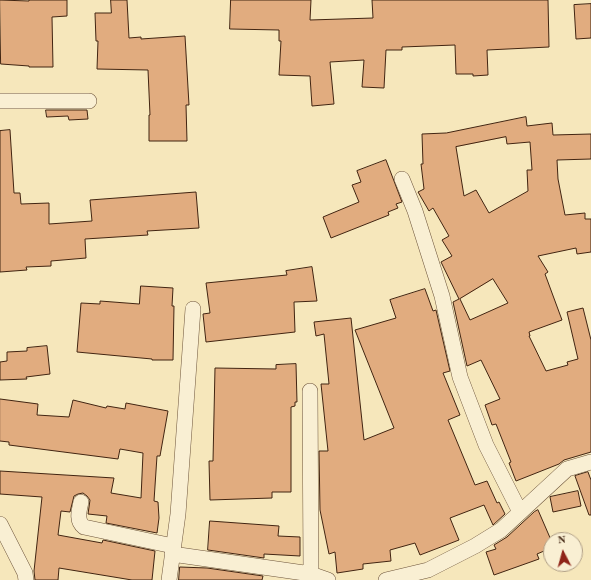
<!DOCTYPE html>
<style>
body{margin:0}
#map{position:relative;width:591px;height:580px;overflow:hidden;background:#f6e7bb;font-family:"Old Standard TT",serif}
canvas{display:block}
.north{position:absolute;left:543px;top:532px;width:40px;height:40px;box-sizing:border-box;background:#f9efd3;border:1px solid #af9e85;border-radius:50%;rotate:354deg;font-size:11px;font-weight:700;line-height:16px;text-align:center;color:#412411}
.north::after{content:'';display:block;margin:auto;width:14px;height:18px;background:#8f2418;clip-path:polygon(50% 0,100% 100%,50% 72%,0 100%)}
</style>
<div id="map">
<canvas width="591" height="580"></canvas>
<div class="north">N</div>
</div>
<script>
const c = document.querySelector('canvas').getContext('2d');
c.lineJoin = 'round';
function fill(path, color) {
  c.fillStyle = color;
  c.fill(path, 'evenodd');
}
function stroke(path, color, width, dash) {
  c.strokeStyle = color;
  c.lineWidth = width;
  c.lineCap = dash ? 'butt' : 'round';
  c.setLineDash(dash || []);
  c.stroke(path);
}
const building = new Path2D(`
 M0 0 29 1V0H67V16L52 17 53 67H29V66L1 64Z
 M111 0H127L129 38 141 37V39L185 36 189 105H186L187 141H149V115H150L148 70 97 69 98 41H96L95 13H111Z
 M231 0H311L310 20 373 18 372 0H548L549 47 487 50 488 75 473 76V74H456L455 45 402 47V50H386L384 88 362 87 364 60 330 62 334 104 312 106 310 76 279 75 281 41H279V30L230 29Z
 M591 4V38L576 39 574 5Z
 M46 110H87L88 119 69 120 68 116 47 117Z
 M526 117 527 126 552 123 553 135 591 134V159L557 160 558 179 565 215 585 213V219H591V252L577 254 576 248 538 256 548 272 545 274 562 320 529 332 530 336H529L546 371 568 365 567 362 578 359 567 312 583 308 591 340V452L564 460 559 464 516 481 509 463 511 462 496 424 492 425 485 405 500 399 481 360 467 366 453 302 459 299 441 262 452 256 442 240 449 236 433 208 429 211 418 192 424 189 421 164H423L422 134 446 133ZM506 137 507 144 530 142 532 170H527L528 191 489 213 476 190 464 196 456 147ZM493 279 508 303 470 320 460 299Z
 M10 130 14 193H20L21 204 49 203V224L92 221 90 200 196 192 199 228 147 231 148 235 85 239 86 258 51 261V266L26 267 27 270 0 272V131Z
 M386 160 402 202 396 204 398 208 388 212 389 215 331 238 323 217 359 202 352 185 361 182 357 171Z
 M312 267 317 301 294 302 295 332 206 342 203 314 210 313 206 283 287 275 286 271Z
 M141 286 173 288 172 306H174L173 360H152V359L77 352 81 303 100 304V301L139 304Z
 M425 289 433 311 436 310 450 371 443 373 460 415 448 420 475 485 487 481 497 503 499 502 505 514 493 525 484 505 450 518 459 540 420 555 415 543 390 550 391 561 363 564V569L337 573 335 552 329 554 320 510 319 451H328L321 384H329L324 334 316 336 314 322 351 318 364 440 394 428 355 330 396 318 390 300Z
 M47 346 50 374 26 377 27 379 0 380V362L7 361V352L27 351V348Z
 M296 364 297 402H295V406L291 407V492H272V498L210 500 209 461H213L215 368 276 369V365Z
 M0 399 38 404 37 415 69 417 73 400 106 408 107 406 125 409 126 403 168 411 160 456H157L154 501 158 502 159 518 157 533 106 523 107 516 88 514 90 500 87 496 83 493 78 494 74 496 70 512 61 511 58 535 102 543 103 540 155 551 152 580H132L59 568 58 580H35L34 571 42 497 0 494V471L114 478 111 493 141 498 143 453 120 449 118 459 9 445V442L0 441Z
 M588 472 591 480V515H589L575 476Z
 M578 491 581 506 553 512 550 497Z
 M538 510 551 540V548L537 554 539 559 494 575 486 552 496 549 494 545 507 537 534 512Z
 M210 521 279 526 278 536 300 537V556L264 554V558L208 550Z
 M180 567 207 568 263 576 262 580H179Z`);
fill(building, '#e1ac7f');
stroke(building, '#412411', 1);
const minor = new Path2D(`
 M0 101H89
 M402 179 415 211 442 296 460 377 486 445 520 512
 M310 391 311 574
 M81 502C79 511 76 521 84 527L173 546
 M0 524 25 573 26 580
 M172 554 311 574 328 580
 M169 580 178 514 193 309
 M386 580 428 570 475 546 501 530 567 469 591 462`);
stroke(minor, '#6e553c', 16);
stroke(minor, '#f9efd3', 15);
</script>
